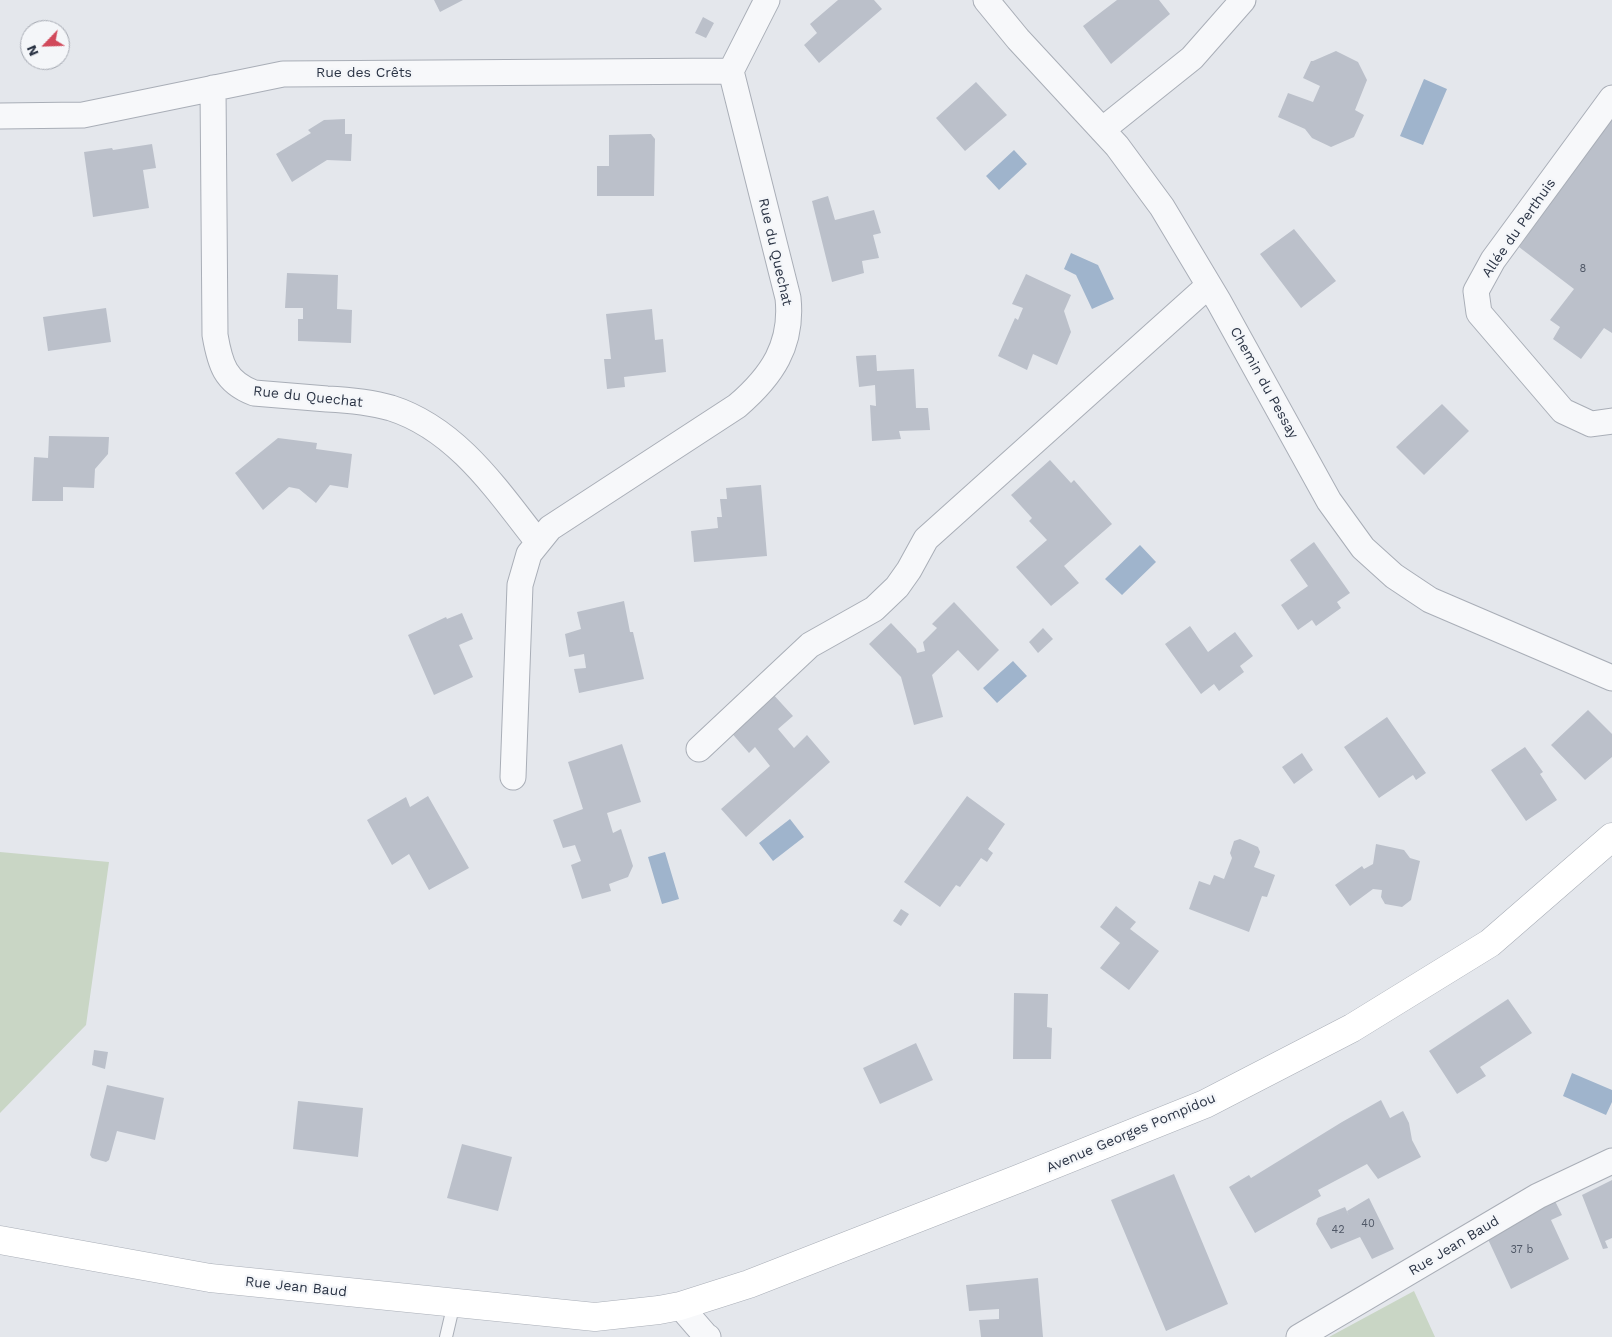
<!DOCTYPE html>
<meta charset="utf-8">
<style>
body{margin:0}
#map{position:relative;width:1612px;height:1337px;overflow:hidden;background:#e4e7ec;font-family:"Work Sans",sans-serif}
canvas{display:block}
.north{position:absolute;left:20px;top:20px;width:50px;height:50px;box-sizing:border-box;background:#f4f6f9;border:1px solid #a4a8b1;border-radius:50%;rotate:246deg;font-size:14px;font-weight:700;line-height:20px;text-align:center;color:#2b3445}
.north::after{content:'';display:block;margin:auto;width:18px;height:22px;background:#d1495b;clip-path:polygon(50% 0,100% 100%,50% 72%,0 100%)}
</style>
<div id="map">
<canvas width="1612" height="1337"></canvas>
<div class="north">N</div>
</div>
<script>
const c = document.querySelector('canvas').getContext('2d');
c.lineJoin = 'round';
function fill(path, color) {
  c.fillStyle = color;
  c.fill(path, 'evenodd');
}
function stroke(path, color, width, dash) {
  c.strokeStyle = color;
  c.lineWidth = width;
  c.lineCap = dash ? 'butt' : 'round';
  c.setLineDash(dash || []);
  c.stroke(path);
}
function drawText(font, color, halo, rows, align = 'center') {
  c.font = font + ' "Work Sans",sans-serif';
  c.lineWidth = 4.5;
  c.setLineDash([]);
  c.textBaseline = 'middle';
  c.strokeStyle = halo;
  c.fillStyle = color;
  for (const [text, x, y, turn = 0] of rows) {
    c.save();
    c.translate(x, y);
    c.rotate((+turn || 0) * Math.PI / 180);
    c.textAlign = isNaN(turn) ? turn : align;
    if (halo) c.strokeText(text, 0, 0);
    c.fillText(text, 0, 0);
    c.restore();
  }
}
fill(new Path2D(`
 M0 852 109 862 86 1025 0 1113Z
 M1414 1291 1435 1337H1329Z`), '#c9d6c5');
fill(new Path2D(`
 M1424 79 1447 89 1423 145 1400 136Z
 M1014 150 1027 164 999 190 986 176Z
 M1071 253 1098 265 1114 299 1092 309 1076 275 1064 269Z
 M1140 545 1156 562 1122 595 1105 579Z
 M1013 661 1027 676 997 703 983 688Z
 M790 819 804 837 773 861 759 843Z
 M665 852 679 899 662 904 648 857Z
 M1572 1073 1612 1090V1102L1606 1115 1563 1096Z`), '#9fb4cc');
fill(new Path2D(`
 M434 0H463L440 12Z
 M838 0H874L882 9 819 63 804 45 817 33 810 24Z
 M1117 0H1159L1170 14 1111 64 1083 26Z
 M703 17 714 23 706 38 695 33Z
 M1336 51 1358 62 1367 80 1355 110 1364 115 1354 137 1331 147 1312 138 1305 129 1278 117 1288 93 1313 102 1320 86 1303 78 1311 61H1313Z
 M976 82 1007 115 965 151 936 118Z
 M1612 117V333L1604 328 1581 359 1553 339 1560 327 1550 320 1574 289 1519 247Z
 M345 119V134H352L351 161 327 160 292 182 276 154 311 133 308 130 324 120Z
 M651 134 655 139 654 196H597V166H609V135Z
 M152 144 156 168 143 170 149 208 93 217 84 152 112 148 113 150Z
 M828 196 835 220 874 210 881 233 873 235 879 258 862 261 864 273 832 282 812 201Z
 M1294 229 1336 281 1301 308 1260 254Z
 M287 273 338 275 337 309 352 310 351 343 298 341V319H303V308H285Z
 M1026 274 1071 295 1064 311 1071 332 1057 365 1033 354 1027 370 998 356 1015 318 1018 320 1023 308 1012 304Z
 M106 308 111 342 48 351 43 317Z
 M652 309 655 340 663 339 666 372 624 377 625 387 607 389 604 359H611L606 314Z
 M876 355 877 371 914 369 916 408H928L930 430 899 431 901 439 872 441 870 405 876 406 875 385 859 387 856 356Z
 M1442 404 1469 431 1424 475 1396 447Z
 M49 436 109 437 108 454 95 469 94 488 63 487V501H32L34 457 48 458Z
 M278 438 317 443 316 449 352 454 348 488 330 485 316 503 299 489 289 487 263 510 235 473Z
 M1050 460 1071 483 1074 480 1112 524 1064 566 1079 583 1051 606 1016 567 1047 540 1029 521 1032 518 1011 495Z
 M761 485 767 556 694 562 691 531 718 528 717 517H722L720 499H727L726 488Z
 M1314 542 1350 593 1337 602 1341 608 1316 626 1312 620 1298 630 1281 605 1308 586 1290 560Z
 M624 601 630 632H633L644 679 579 693 574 669 586 668 584 654 569 657 565 634 581 629 577 612Z
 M954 602 999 650 978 671 958 650 932 675 943 717 914 725 901 677 869 644 891 623 916 649 917 653 925 651 923 642 937 628 932 624Z
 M462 613 473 639 459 645 473 677 434 695 408 635 446 617 447 619Z
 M1190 626 1208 652 1235 632 1253 656 1240 666 1244 672 1219 691 1214 684 1201 694 1165 644Z
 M1043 628 1053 639 1038 653 1029 642Z
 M771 692 793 716 778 729 794 748 807 735 830 762 746 837 721 809 770 766 755 747 749 753 729 730Z
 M1588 710 1612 734V757L1585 780 1551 745Z
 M1387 717 1426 773 1416 780 1413 775 1379 798 1344 747Z
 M622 744 641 802 607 813 613 833 621 829 633 866 628 877 609 884 611 891 582 899 571 865 581 861 575 845 563 848 553 820 583 809 568 762Z
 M1525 747 1543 772 1540 774 1557 800 1526 821 1491 770Z
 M1302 753 1313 770 1294 784 1282 767Z
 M428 796 469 868 429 890 409 854 392 865 367 820 406 797 410 807Z
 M967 796 1005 824 988 849 993 853 987 862 981 858 960 887 956 885 940 907 904 882Z
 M1240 839 1258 847 1260 852 1254 867 1275 875 1267 897 1262 896 1249 932 1189 909 1199 881 1210 885 1214 875 1224 879 1232 858 1230 853 1234 841Z
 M1376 844 1404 850 1410 858 1420 861 1411 900 1402 907 1385 904 1381 897 1382 890 1373 889 1350 906 1335 885 1362 866 1364 869 1373 864Z
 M1116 906 1136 922 1130 929 1159 951 1129 990 1100 968 1120 943 1100 927Z
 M901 909 909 914 901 926 893 921Z
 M1014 993 1048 994 1047 1027 1052 1028 1051 1059H1013Z
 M1508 999 1532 1033 1480 1067 1486 1076 1457 1094 1429 1051Z
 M916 1043 933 1080 880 1104 863 1068Z
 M94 1050 108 1052 105 1069 92 1065Z
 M107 1085 164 1098 155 1140 117 1131 109 1160 106 1162 92 1158 90 1155Z
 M1381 1100 1390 1118 1403 1111 1409 1123 1412 1140 1421 1157 1378 1179 1367 1164 1318 1190 1321 1196 1255 1233 1229 1187 1249 1175 1251 1178 1342 1122Z
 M298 1101 363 1108 358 1157 293 1149Z
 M462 1144 512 1157 498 1211 447 1198Z
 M1174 1174 1228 1304 1166 1331 1111 1200Z
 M1612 1180V1238L1605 1241 1608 1248 1603 1249 1582 1195Z
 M1369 1198 1394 1249 1372 1259 1360 1237 1331 1249 1316 1224 1318 1218 1345 1207 1349 1216 1347 1211Z
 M1555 1201 1562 1215 1551 1220 1569 1259 1511 1289 1486 1235Z
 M1038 1278 1043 1337H981L979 1320 999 1319V1309L969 1311 966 1285Z`), '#bbc0ca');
const lane = new Path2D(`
 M446 1337 454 1303`);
const street = new Path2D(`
 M986 0 1018 39 1117 146 1162 207 1219 302 1329 501 1363 548 1394 576 1430 600 1612 678
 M213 88 215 335C220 364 225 382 254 393 278 395 302 397 327 399 348 400 370 402 391 408 457 429 497 490 538 542
 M1612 98 1493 260 1476 291 1479 313 1563 411 1591 424 1612 421
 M0 116 83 115 283 74 731 71
 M1102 130 1192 58 1243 0
 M699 749 810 645 874 609 897 587 909 570 926 539 1208 286
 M513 777 520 585 529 554 550 528 737 406C772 376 793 345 788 298L731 71 767 0
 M680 1306 706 1336 708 1337
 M1299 1337 1538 1196 1612 1161`);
const secondary = new Path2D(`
 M0 1240 210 1278 595 1317 659 1310 680 1306 749 1284 1018 1179 1205 1104 1352 1028 1490 943 1612 837`);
stroke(lane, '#a9aeb7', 14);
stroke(street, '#a9aeb7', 27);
stroke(secondary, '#a9aeb7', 29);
stroke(lane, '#f7f8fa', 12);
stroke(street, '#f7f8fa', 25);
stroke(secondary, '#fff', 28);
drawText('11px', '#4f5766', null, [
 ["8",1583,269],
 ["40",1368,1224],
 ["42",1338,1230],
 ["37 b",1522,1250]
]);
drawText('14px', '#2b3445', '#f4f6f9', [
 ["Rue des Crêts",364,73],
 ["Allée du Perthuis",1519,228,-55],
 ["Rue du Quechat",775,252,77],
 ["Chemin du Pessay",1264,383,61],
 ["Rue du Quechat",308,397,6],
 ["Avenue Georges Pompidou",1131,1133,-23],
 ["Rue Jean Baud",1454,1246,-31],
 ["Rue Jean Baud",296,1287,6]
]);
</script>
